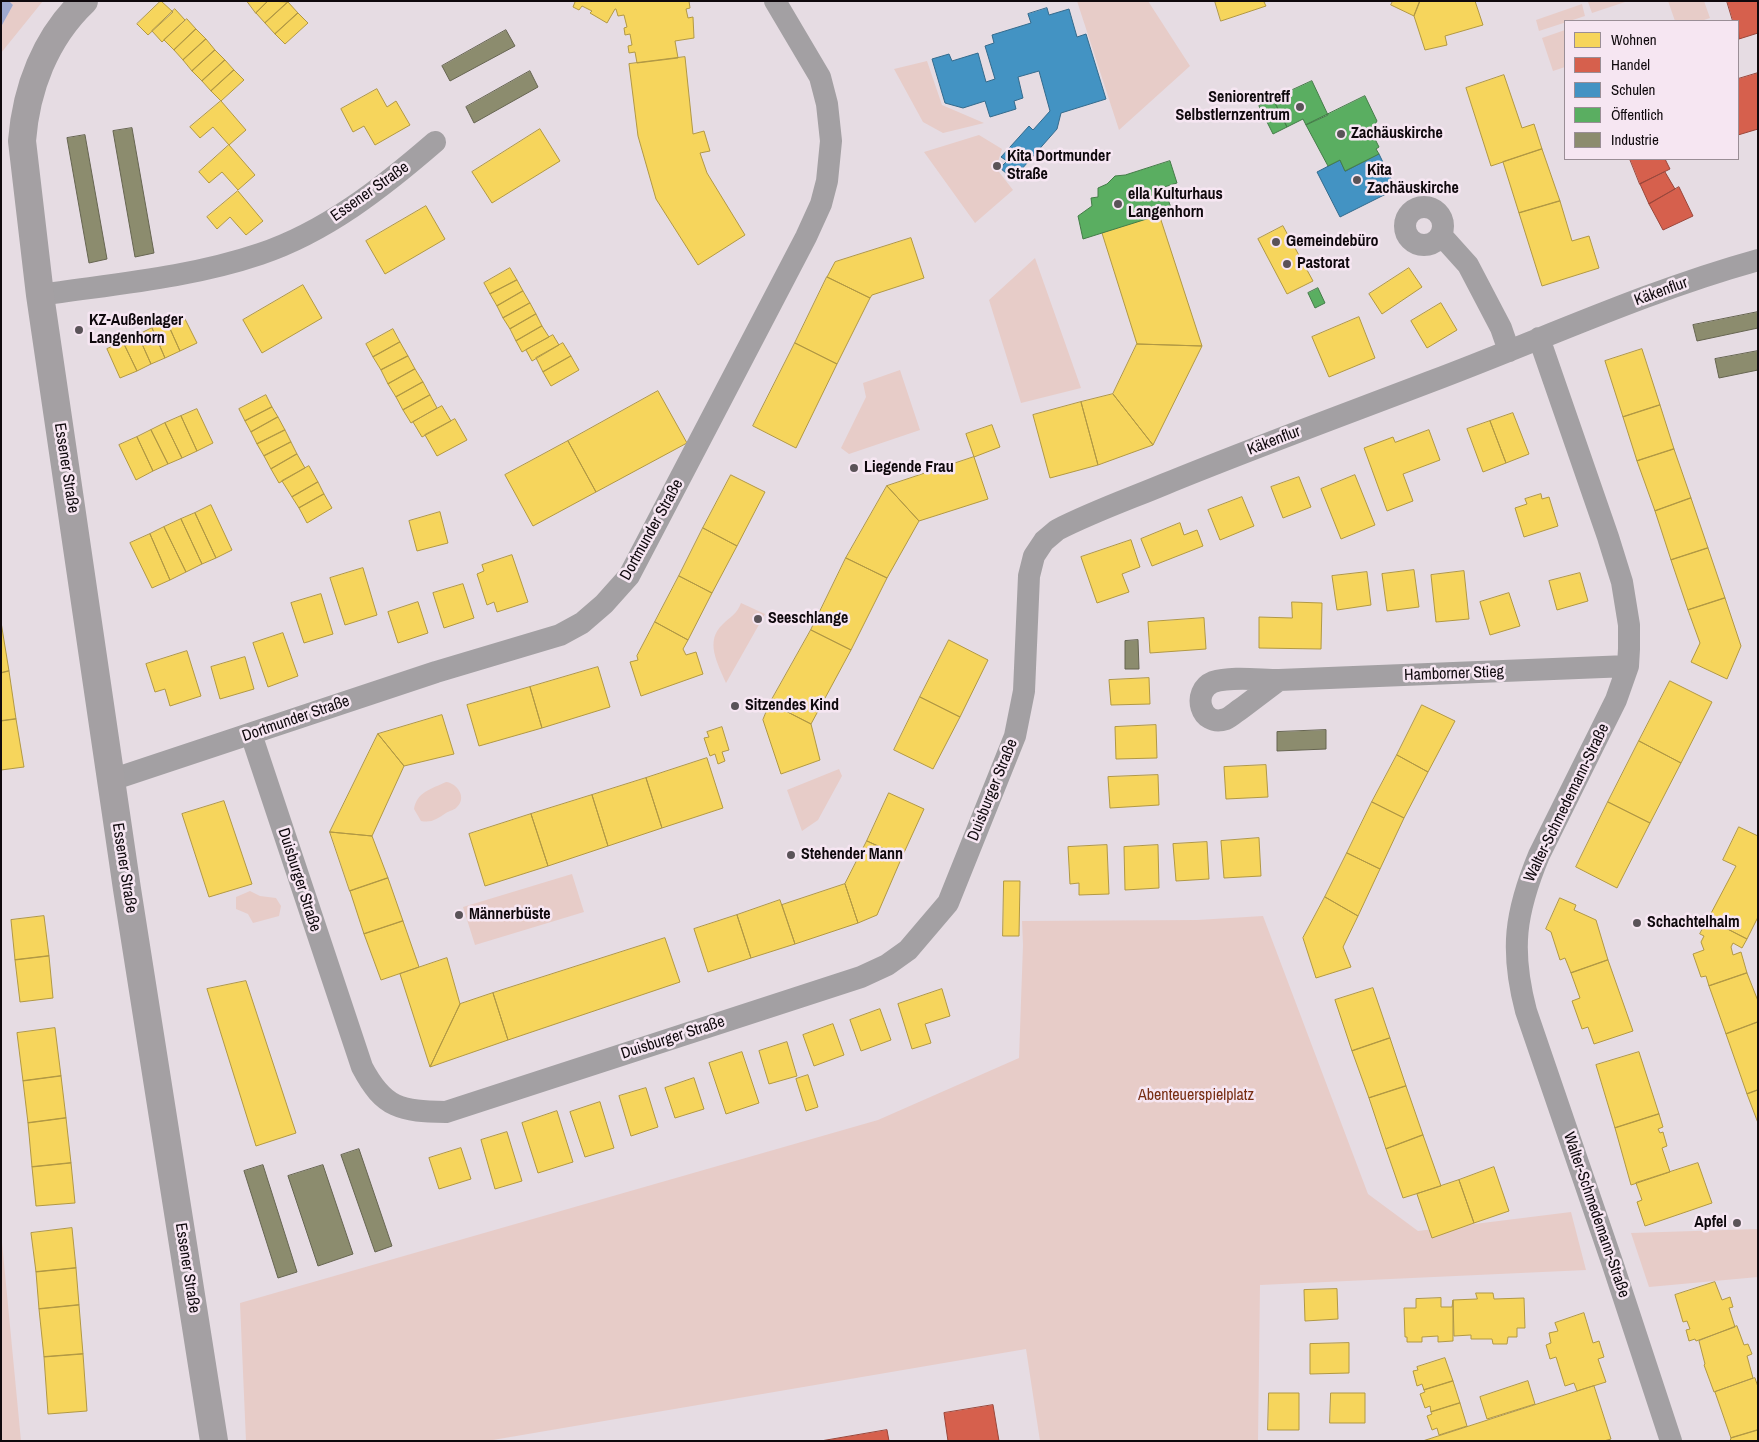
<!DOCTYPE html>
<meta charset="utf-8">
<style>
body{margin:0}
#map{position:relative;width:1759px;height:1442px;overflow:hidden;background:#e6dce3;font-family:"Archivo Narrow",sans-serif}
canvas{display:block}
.frame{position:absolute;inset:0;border:2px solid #0f090d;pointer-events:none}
.legend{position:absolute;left:1564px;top:20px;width:175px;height:140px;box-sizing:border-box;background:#f6e6f2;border:1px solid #9a8e96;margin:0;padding:6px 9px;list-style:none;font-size:15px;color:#0f090d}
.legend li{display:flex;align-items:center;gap:10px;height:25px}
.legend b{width:25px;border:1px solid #9a8e96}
</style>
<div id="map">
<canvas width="1759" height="1442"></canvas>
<div class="frame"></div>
<ul class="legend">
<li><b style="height:14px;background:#f6d55c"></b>Wohnen</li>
<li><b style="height:14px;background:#d6604d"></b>Handel</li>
<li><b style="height:14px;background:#4393c3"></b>Schulen</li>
<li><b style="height:14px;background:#5aae61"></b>Öffentlich</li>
<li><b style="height:14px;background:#8c8c6e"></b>Industrie</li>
</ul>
</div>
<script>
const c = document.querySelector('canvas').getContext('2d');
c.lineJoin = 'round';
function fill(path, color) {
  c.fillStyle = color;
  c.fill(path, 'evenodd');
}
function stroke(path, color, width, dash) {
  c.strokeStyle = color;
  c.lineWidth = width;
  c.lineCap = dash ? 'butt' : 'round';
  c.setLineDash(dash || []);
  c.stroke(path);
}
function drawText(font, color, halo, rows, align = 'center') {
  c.font = font + ' "Archivo Narrow",sans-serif';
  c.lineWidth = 5;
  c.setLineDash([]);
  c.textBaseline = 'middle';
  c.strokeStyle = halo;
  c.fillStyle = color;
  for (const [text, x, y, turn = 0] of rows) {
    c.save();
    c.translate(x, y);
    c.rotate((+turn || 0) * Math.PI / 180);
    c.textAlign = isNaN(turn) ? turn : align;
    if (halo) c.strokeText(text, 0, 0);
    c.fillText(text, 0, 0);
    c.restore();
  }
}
fill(new Path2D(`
 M9 1H43L1 53V27L13 5Z
 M1077 1H1148L1190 66 1119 130Z
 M1590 1H1628L1592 13 1588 2Z
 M1668 1H1704L1710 18 1701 21H1675Z
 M1582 4 1585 16 1539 31 1536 20Z
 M1565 30V67L1553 71 1542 38Z
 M927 61 942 105 984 123 943 133 923 122 894 69Z
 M979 135 1002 149 996 168 1013 190 975 223 924 152Z
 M1035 258 1081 388 1021 403 989 300Z
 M900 370 920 430 849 454 841 448 866 397 863 383Z
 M741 603 765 614 726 683C718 664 704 641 723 624 730 617 737 614 741 603Z
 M839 769 842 776 818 820 802 831 787 790Z
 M446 782C457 783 468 798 456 808 454 810 449 811 446 813 437 819 432 823 421 821L414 809C417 792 431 789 446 782Z
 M572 874 584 912 475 945 463 907Z
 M250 891 260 896 276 898 281 906 279 916 253 923 248 914 236 909V897Z
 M1263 916 1368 1194 1418 1231 1571 1212 1586 1270 1260 1285 1258 1441H1040L1026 1349 487 1441H246L240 1303 878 1120 1019 1058 1023 945 1022 921 1197 920Z
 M1758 1229V1277L1649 1287 1631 1233Z
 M1 1232 21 1441H1Z`), '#e7ccc8');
fill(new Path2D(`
 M1 1H9L13 5 1 27Z`), '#9fa9cf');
const homes = new Path2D(`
 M161 1 173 12 148 35 137 24Z
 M247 1H268L256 13Z
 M268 1 288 2 265 23 256 13Z
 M573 1H689L690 8 686 9 688 18 693 17 694 38 675 41 678 58 637 63 635 52 629 53 628 46 632 45 630 34 625 35 624 28 627 27 624 15 618 16 616 9H615L607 23 590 13 592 11 582 6 579 10 573 7 575 2Z
 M1215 1H1268L1264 2 1266 6 1221 21Z
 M1393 1H1420L1414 16 1391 5Z
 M1420 1H1475L1483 25 1445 36 1447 45 1425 50 1414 16Z
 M288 2 298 13 275 34 265 23Z
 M175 9 185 20 162 42 152 31Z
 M298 13 308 23 285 44 275 34Z
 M187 19 196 29 174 50 164 40Z
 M196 29 206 39 183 60 174 50Z
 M206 39 215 50 192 71 183 60Z
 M215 50 225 60 202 81 192 71Z
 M685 57 693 134 704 131 710 151 700 153 707 173 745 235 698 265 656 199 638 136 629 64Z
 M225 60 234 70 211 91 202 81Z
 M234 70 244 80 221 101 211 91Z
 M1504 75 1522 128 1534 124 1542 149 1491 166 1466 88Z
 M377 89 387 107 396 101 410 125 375 145 364 126 353 132 341 109Z
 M221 101 246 130 229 145 213 127 200 138 190 127Z
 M540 129 560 161 492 203 472 172Z
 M229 145 255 175 238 190 222 172 209 183 199 172Z
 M1542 149 1560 201 1519 213 1503 162Z
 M238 191 263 221 246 235 230 217 217 229 207 217Z
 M1560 201 1572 241 1589 236 1599 268 1542 286 1519 213Z
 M426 206 445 239 385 274 366 241Z
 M1159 214 1202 346 1137 344 1102 233Z
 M1283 226 1313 281 1287 294 1258 239Z
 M911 238 924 278 872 295 870 298 827 277 835 262Z
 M510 268 517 280 490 294 484 283Z
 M1409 268 1422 287 1382 314 1369 294Z
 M827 277 870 298 837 364 795 343Z
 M517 280 523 291 497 306 490 294Z
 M303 285 322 318 262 353 243 320Z
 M523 291 530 303 503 318 497 306Z
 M530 303 536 314 510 329 503 318Z
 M1441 303 1457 330 1427 348 1411 321Z
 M536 314 542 326 516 341 510 329Z
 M183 315 197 343 180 351 167 322Z
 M1359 317 1375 358 1329 377 1312 337Z
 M167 322 180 351 165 358 152 328Z
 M542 326 549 337 522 352 516 341Z
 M152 328 165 358 151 364 138 335Z
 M393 329 400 342 373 357 366 344Z
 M138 335 151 364 137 371 123 342Z
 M553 335 559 345 532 361 526 350Z
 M123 342 137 371 120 378 107 349Z
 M400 342 408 356 381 370 373 357Z
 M563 343 571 356 543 372 536 358Z
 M795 343 837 364 796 448 753 426Z
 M1137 344 1202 346 1153 445 1113 394Z
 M1642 349 1660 405 1623 417 1605 361Z
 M408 356 415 369 388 384 381 370Z
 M571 356 579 370 551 386 543 372Z
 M415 369 423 382 396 397 388 384Z
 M423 382 430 395 403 410 396 397Z
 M658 391 687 443 596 492 568 441Z
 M1113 394 1153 445 1098 465 1081 402Z
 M266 395 272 407 245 421 239 409Z
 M430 395 437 408 411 423 403 410Z
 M1081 402 1098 465 1050 478 1033 415Z
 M1660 405 1674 449 1637 461 1623 417Z
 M442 406 451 421 422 437 413 422Z
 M272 407 278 417 251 432 245 421Z
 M197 409 213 443 197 451 181 416Z
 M1513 413 1529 454 1506 463 1490 421Z
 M181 416 197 451 182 458 165 423Z
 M278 417 285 430 257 444 251 432Z
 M455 419 467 440 437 456 425 435Z
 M1490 421 1506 463 1483 472 1467 429Z
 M165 423 182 458 168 464 151 430Z
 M992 425 1000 447 974 457 966 434Z
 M151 430 168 464 153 471 137 437Z
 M285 430 291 442 264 456 257 444Z
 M1429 430 1440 460 1403 474 1413 501 1387 511 1364 448 1393 437 1395 442Z
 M137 437 153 471 136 480 119 445Z
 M568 441 596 492 533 526 505 475Z
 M291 442 297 454 271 469 264 456Z
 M1674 449 1691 498 1655 511 1637 461Z
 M297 454 305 468 279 483 271 469Z
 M974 457 988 499 919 521 887 486Z
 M309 466 318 482 292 497 282 481Z
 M731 475 765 492 737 546 703 528Z
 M1355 475 1375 525 1341 539 1321 489Z
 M1299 477 1311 507 1283 518 1271 487Z
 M318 482 324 494 299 508 292 497Z
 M887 486 919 521 887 578 846 558Z
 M324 494 332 508 307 523 299 508Z
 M1541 494 1542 499 1549 497 1558 526 1524 537 1515 508 1527 504 1525 499Z
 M1242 497 1254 526 1220 540 1208 510Z
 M1691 498 1708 548 1671 560 1655 511Z
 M211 505 232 550 216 558 195 513Z
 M440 512 448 543 417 551 409 521Z
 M195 513 216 558 202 564 181 519Z
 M181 519 202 564 186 572 164 527Z
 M1180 523 1184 535 1197 530 1203 546 1152 566 1141 539Z
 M164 527 186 572 170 580 150 534Z
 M703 528 737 546 712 593 679 576Z
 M150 534 170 580 152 588 130 543Z
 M1131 540 1140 567 1122 574 1129 592 1097 603 1081 557Z
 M1708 548 1725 598 1688 610 1671 560Z
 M512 555 528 602 497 612 494 602 487 605 477 574 484 571 482 565Z
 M846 558 887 578 851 650 811 630Z
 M363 568 377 615 345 625 330 578Z
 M1414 570 1419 607 1387 611 1382 574Z
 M1464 571 1469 619 1436 622 1431 575Z
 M1367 572 1371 605 1337 610 1332 576Z
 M1580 573 1588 601 1557 610 1549 581Z
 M679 576 712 593 688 640 655 622Z
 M463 584 474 618 444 628 433 593Z
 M1509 593 1520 626 1490 635 1480 602Z
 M321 594 333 634 304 643 291 603Z
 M1725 598 1741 646 1727 679 1691 662 1700 643 1688 610Z
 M418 602 428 633 398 643 388 612Z
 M1292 602 1322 603 1321 649 1259 648V617L1292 618Z
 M1204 618 1206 649 1150 653 1148 622Z
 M1 622 9 671 1 673Z
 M655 622 688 640 683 649 686 655 696 652 703 674 641 696 630 662 638 660 637 656Z
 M811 630 851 650 811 724 770 703Z
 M283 633 298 676 268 687 253 643Z
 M949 640 988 660 960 717 920 697Z
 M187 651 201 696 170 706 165 689 155 692 146 664Z
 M245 657 254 689 220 699 211 667Z
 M598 667 610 707 542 728 530 687Z
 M9 671 16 719 1 721V673Z
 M1149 678 1150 704 1111 705 1109 680Z
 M1670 681 1712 702 1681 763 1639 741Z
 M530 687 542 728 479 746 467 705Z
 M920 697 960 717 933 769 894 750Z
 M770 703 811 724 820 760 781 774 763 720Z
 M1422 705 1455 721 1428 772 1397 755Z
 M442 715 454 754 404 766 378 734Z
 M16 719 24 767 1 770V721Z
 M1156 725 1157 758 1116 759 1115 727Z
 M722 727 729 750 722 752 725 761 718 764 715 754 710 756 704 738 709 737 707 732Z
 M378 734 404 766 372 836 330 832Z
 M1639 741 1681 763 1650 823 1608 802Z
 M1397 755 1428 772 1404 818 1372 802Z
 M707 758 723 808 662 828 646 778Z
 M1266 765 1268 797 1226 799 1224 767Z
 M1158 775 1159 805 1110 808 1108 777Z
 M646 778 662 828 608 846 592 795Z
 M889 793 924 809 902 857 867 841Z
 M592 795 608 846 548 866 531 814Z
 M224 801 252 884 209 897 182 814Z
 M1372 802 1404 818 1380 869 1347 853Z
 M1608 802 1650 823 1617 888 1576 867Z
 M531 814 548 866 485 886 469 834Z
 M1739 827 1758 836V917L1747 939 1708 919 1736 866 1723 860Z
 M330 832 372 836 388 878 350 891Z
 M1259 838 1261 876 1224 878 1221 841Z
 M867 841 902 857 877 915 858 923 845 884Z
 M1207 842 1209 879 1176 881 1173 844Z
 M1107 845 1109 894 1079 895V883L1070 884 1068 847Z
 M1158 845 1159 888 1125 890 1124 847Z
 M1347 853 1380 869 1358 916 1325 897Z
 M388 878 403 921 364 934 350 891Z
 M1004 881H1020L1019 936H1003Z
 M845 884 858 923 795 944 782 905Z
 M1325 897 1358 916 1343 947 1351 967 1316 978 1303 938Z
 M1560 898 1576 905 1574 910 1596 920 1608 960 1571 973 1565 958 1560 960 1551 932 1546 929Z
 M780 900 795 944 751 958 737 915Z
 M737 915 751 958 708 972 694 929Z
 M44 916 49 956 15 960 11 920Z
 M1708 919 1747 939 1742 948 1733 943 1731 947 1733 955 1741 952 1747 973 1709 986 1706 976 1701 977 1693 954 1704 950 1701 942 1704 936 1700 934Z
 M403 921 419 967 381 980 364 934Z
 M665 938 680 982 508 1040 493 993Z
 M49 956 53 998 20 1002 15 960Z
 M447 958 460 1004 430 1067 400 974Z
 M1608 960 1633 1031 1594 1044 1588 1027 1582 1029 1572 1001 1580 998 1571 973Z
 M1747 973 1758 1001V1022L1726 1034 1709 986Z
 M246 981 296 1133 256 1146 207 989Z
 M1373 988 1390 1038 1352 1051 1335 1000Z
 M942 989 950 1016 925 1024 931 1043 912 1049 898 1004Z
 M493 993 508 1040 430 1067 460 1004Z
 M880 1009 891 1040 861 1051 850 1020Z
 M1758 1022V1090L1747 1094 1726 1034Z
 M833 1024 844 1055 814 1066 803 1035Z
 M55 1028 61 1076 23 1081 17 1033Z
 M1390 1038 1406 1086 1369 1098 1352 1051Z
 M787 1042 797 1076 769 1084 759 1051Z
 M742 1052 759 1103 726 1114 709 1063Z
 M1639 1052 1659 1114 1615 1128 1596 1065Z
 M808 1075 818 1107 806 1111 796 1079Z
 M61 1076 66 1118 28 1123 23 1081Z
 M694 1078 704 1109 675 1118 665 1088Z
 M1406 1086 1423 1135 1386 1149 1369 1098Z
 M646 1088 658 1127 631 1136 619 1096Z
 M1758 1090V1123L1747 1094Z
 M600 1102 614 1148 585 1157 570 1112Z
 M557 1111 573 1162 538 1173 522 1123Z
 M1659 1114 1663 1127 1658 1129 1660 1133 1663 1132 1667 1146 1662 1148 1670 1172 1631 1185 1615 1128Z
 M66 1118 71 1163 32 1167 28 1123Z
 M507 1132 522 1181 495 1189 481 1140Z
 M1423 1135 1441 1186 1403 1198 1386 1149Z
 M461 1148 471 1179 439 1189 429 1158Z
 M71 1163 75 1203 36 1206 32 1167Z
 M1698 1163 1712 1203 1645 1226 1637 1202 1642 1200 1636 1183Z
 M1494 1167 1509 1211 1474 1223 1459 1180Z
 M1459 1180 1474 1223 1432 1238 1417 1194Z
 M72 1228 76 1268 36 1272 31 1233Z
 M76 1268 79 1305 39 1309 36 1272Z
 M1715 1282 1722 1300 1730 1297 1733 1307 1729 1308 1735 1327 1696 1341 1695 1339 1689 1341 1686 1330 1690 1329 1687 1321 1683 1322 1675 1295Z
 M1337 1289 1338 1319 1305 1321 1304 1290Z
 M1476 1293H1493L1494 1299 1524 1298 1525 1328H1517V1337H1508L1507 1344H1493L1492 1339H1471V1335L1454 1336 1453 1300 1477 1299Z
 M1441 1298V1307H1452L1453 1300V1341L1438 1342V1336L1422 1337V1342H1407V1337H1405L1404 1308H1416V1299Z
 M79 1305 83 1354 44 1357 39 1309Z
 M1584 1313 1593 1343 1599 1341 1604 1357 1598 1359 1606 1382 1577 1391 1574 1383 1565 1386 1556 1357 1550 1359 1546 1345 1551 1343 1549 1333 1558 1331 1555 1323Z
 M1737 1326 1744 1345 1748 1344 1752 1354 1747 1356 1753 1378 1714 1392 1704 1365 1705 1364 1699 1341Z
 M1349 1343V1373L1310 1374V1344Z
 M83 1354 87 1411 48 1414 44 1357Z
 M1445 1358 1453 1381 1424 1390 1422 1384 1417 1386 1413 1371 1418 1370 1417 1367Z
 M1755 1378 1758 1387V1430L1731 1438 1715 1392Z
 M1453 1381 1460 1403 1431 1412 1430 1406 1425 1408 1420 1394 1425 1392 1424 1390Z
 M1528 1381 1535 1404 1487 1419 1480 1397Z
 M1594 1386 1611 1439 1604 1441H1423Z
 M1269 1393H1299V1430H1268Z
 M1331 1393H1365V1423H1330Z
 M1460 1403 1467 1426 1439 1435 1437 1428 1432 1430 1427 1416 1432 1414 1431 1412Z
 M1758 1430V1441H1730L1731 1438Z`);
fill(homes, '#f6d55c');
stroke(homes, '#b19844', 1);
const shops = new Path2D(`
 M1727 1H1758V33L1739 39 1738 21H1733Z
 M1758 73V129L1738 135V79Z
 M1630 159H1665L1670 169 1640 184Z
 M1665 172 1675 189 1649 204 1640 184Z
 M1679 187 1693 216 1663 230 1649 204Z
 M993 1405 999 1441H948L944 1413Z
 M887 1430 889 1441H821Z`);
fill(shops, '#d6604d');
stroke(shops, '#9a463a', 1);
const schools = new Path2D(`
 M1047 8 1049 15 1069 9 1077 37 1086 34 1106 99 1061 113 1057 129 1013 179 1000 168 1007 161 1001 157 1029 126 1033 130 1050 111 1039 71 1018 77 1023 98 1014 101 1016 109 990 117 985 101 963 108 945 103 932 59 949 54 952 61 978 53 986 82 995 79 985 46 994 43 992 35 1031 23 1028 14Z
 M1379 154 1396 189 1340 217 1317 172 1340 160 1345 171Z`);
fill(schools, '#4393c3');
stroke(schools, '#336a8c', 1);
const public = new Path2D(`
 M1312 81 1328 115 1306 125 1303 119 1287 127 1273 99Z
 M1365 96 1377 121 1371 131 1379 147 1376 149 1379 154 1345 171 1340 160 1328 166 1306 125Z
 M1273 99 1287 127 1273 134 1259 106Z
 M1170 161 1177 183 1164 187 1172 211 1083 239 1078 216 1092 206 1091 198 1098 197V188L1107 184 1115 176 1125 175Z
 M1318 288 1325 303 1315 308 1308 293Z`);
fill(public, '#5aae61');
stroke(public, '#447c48', 1);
const industry = new Path2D(`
 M506 30 515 46 450 81 442 66Z
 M530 71 538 87 474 123 466 107Z
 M132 128 154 253 135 257 113 131Z
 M85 135 107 259 89 263 67 138Z
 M1758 312V328L1697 341 1693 325Z
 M1758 351V370L1719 378 1715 359Z
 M1138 640 1139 669H1125V641Z
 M1326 730V749L1277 751V732Z
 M359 1149 392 1246 375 1252 341 1155Z
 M263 1165 297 1272 278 1278 244 1171Z
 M323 1165 353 1254 318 1266 288 1176Z`);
fill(industry, '#8c8c6e');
stroke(industry, '#666551', 1);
stroke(new Path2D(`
 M1405 226a19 19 0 1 1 38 0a19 19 0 1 1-38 0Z
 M1441 235 1468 265 1501 328 1509 351
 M40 295C113 284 189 278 260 254 326 232 383 187 435 142
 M1539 338 1608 537 1622 582 1629 625V649L1628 666 1616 700 1539 855C1515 913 1510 950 1526 1011L1612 1262 1671 1441
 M1279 680C1267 689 1254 699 1242 708 1237 711 1231 717 1226 719 1200 728 1191 691 1213 682 1231 676 1260 680 1279 680L1628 666
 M251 734 362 1067C384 1109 401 1111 446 1112L861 977 887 965 908 950 948 903 1015 736 1024 691 1029 576 1034 556 1044 541 1057 530C1092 512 1129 499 1165 484 1253 448 1343 415 1432 381 1541 340 1646 291 1758 260
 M111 780 436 672 560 635 582 623 604 604 629 576 806 237 821 204 827 181 831 141 827 104 820 77 775 1`), '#a3a0a3', 22);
stroke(new Path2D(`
 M84 1C45 38 26 89 22 141L40 295 127 889 214 1441`), '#a4a0a3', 28);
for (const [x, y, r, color] of [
 [1300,107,5,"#5a5358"],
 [1341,134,5,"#5a5358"],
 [997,166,5,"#5a5358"],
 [1357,180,5,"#5a5358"],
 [1118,204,5,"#5a5358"],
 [1276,242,5,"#5a5358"],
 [1287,264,5,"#5a5358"],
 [79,330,5,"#5a5358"],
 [854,468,5,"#5a5358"],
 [758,619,5,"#5a5358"],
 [735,706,5,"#5a5358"],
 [791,855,5,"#5a5358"],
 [459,915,5,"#5a5358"],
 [1637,923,5,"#5a5358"],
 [1737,1223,5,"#5a5358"]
]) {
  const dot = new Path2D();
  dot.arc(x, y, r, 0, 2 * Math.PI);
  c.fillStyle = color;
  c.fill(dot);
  stroke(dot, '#f6e6f2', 2);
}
drawText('bold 16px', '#0f090d', '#f6e6f2', [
 ["Seniorentreff",1290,98,"right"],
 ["Selbstlernzentrum",1290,116,"right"],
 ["Zachäuskirche",1351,134],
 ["Kita Dortmunder",1007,157],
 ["Straße",1007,175],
 ["Kita",1367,171],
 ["Zachäuskirche",1367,189],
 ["ella Kulturhaus",1128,195],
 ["Langenhorn",1128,213],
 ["Gemeindebüro",1286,242],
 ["Pastorat",1297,264],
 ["KZ-Außenlager",89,321],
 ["Langenhorn",89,339],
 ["Liegende Frau",864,468],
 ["Seeschlange",768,619],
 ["Sitzendes Kind",745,706],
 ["Stehender Mann",801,855],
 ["Männerbüste",469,915],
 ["Schachtelhalm",1647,923],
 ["Apfel",1727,1223,"right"]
], 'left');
drawText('16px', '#0f090d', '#f6e6f2', [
 ["Essener Straße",370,192,-35],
 ["Käkenflur",1661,292,-20],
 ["Käkenflur",1274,441,-21],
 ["Essener Straße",66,468,81],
 ["Dortmunder Straße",652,530,-61],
 ["Hamborner Stieg",1454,674,-2],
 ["Dortmunder Straße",296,719,-19],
 ["Duisburger Straße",993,790,-68],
 ["Walter-Schmedemann-Straße",1567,803,-64],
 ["Essener Straße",124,868,81],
 ["Duisburger Straße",299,880,72],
 ["Duisburger Straße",673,1038,-18],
 ["Walter-Schmedemann-Straße",1596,1215,71],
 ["Essener Straße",187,1268,81]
]);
drawText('16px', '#772e13', '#f6e6f2', [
 ["Abenteuerspielplatz",1196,1096]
]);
</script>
